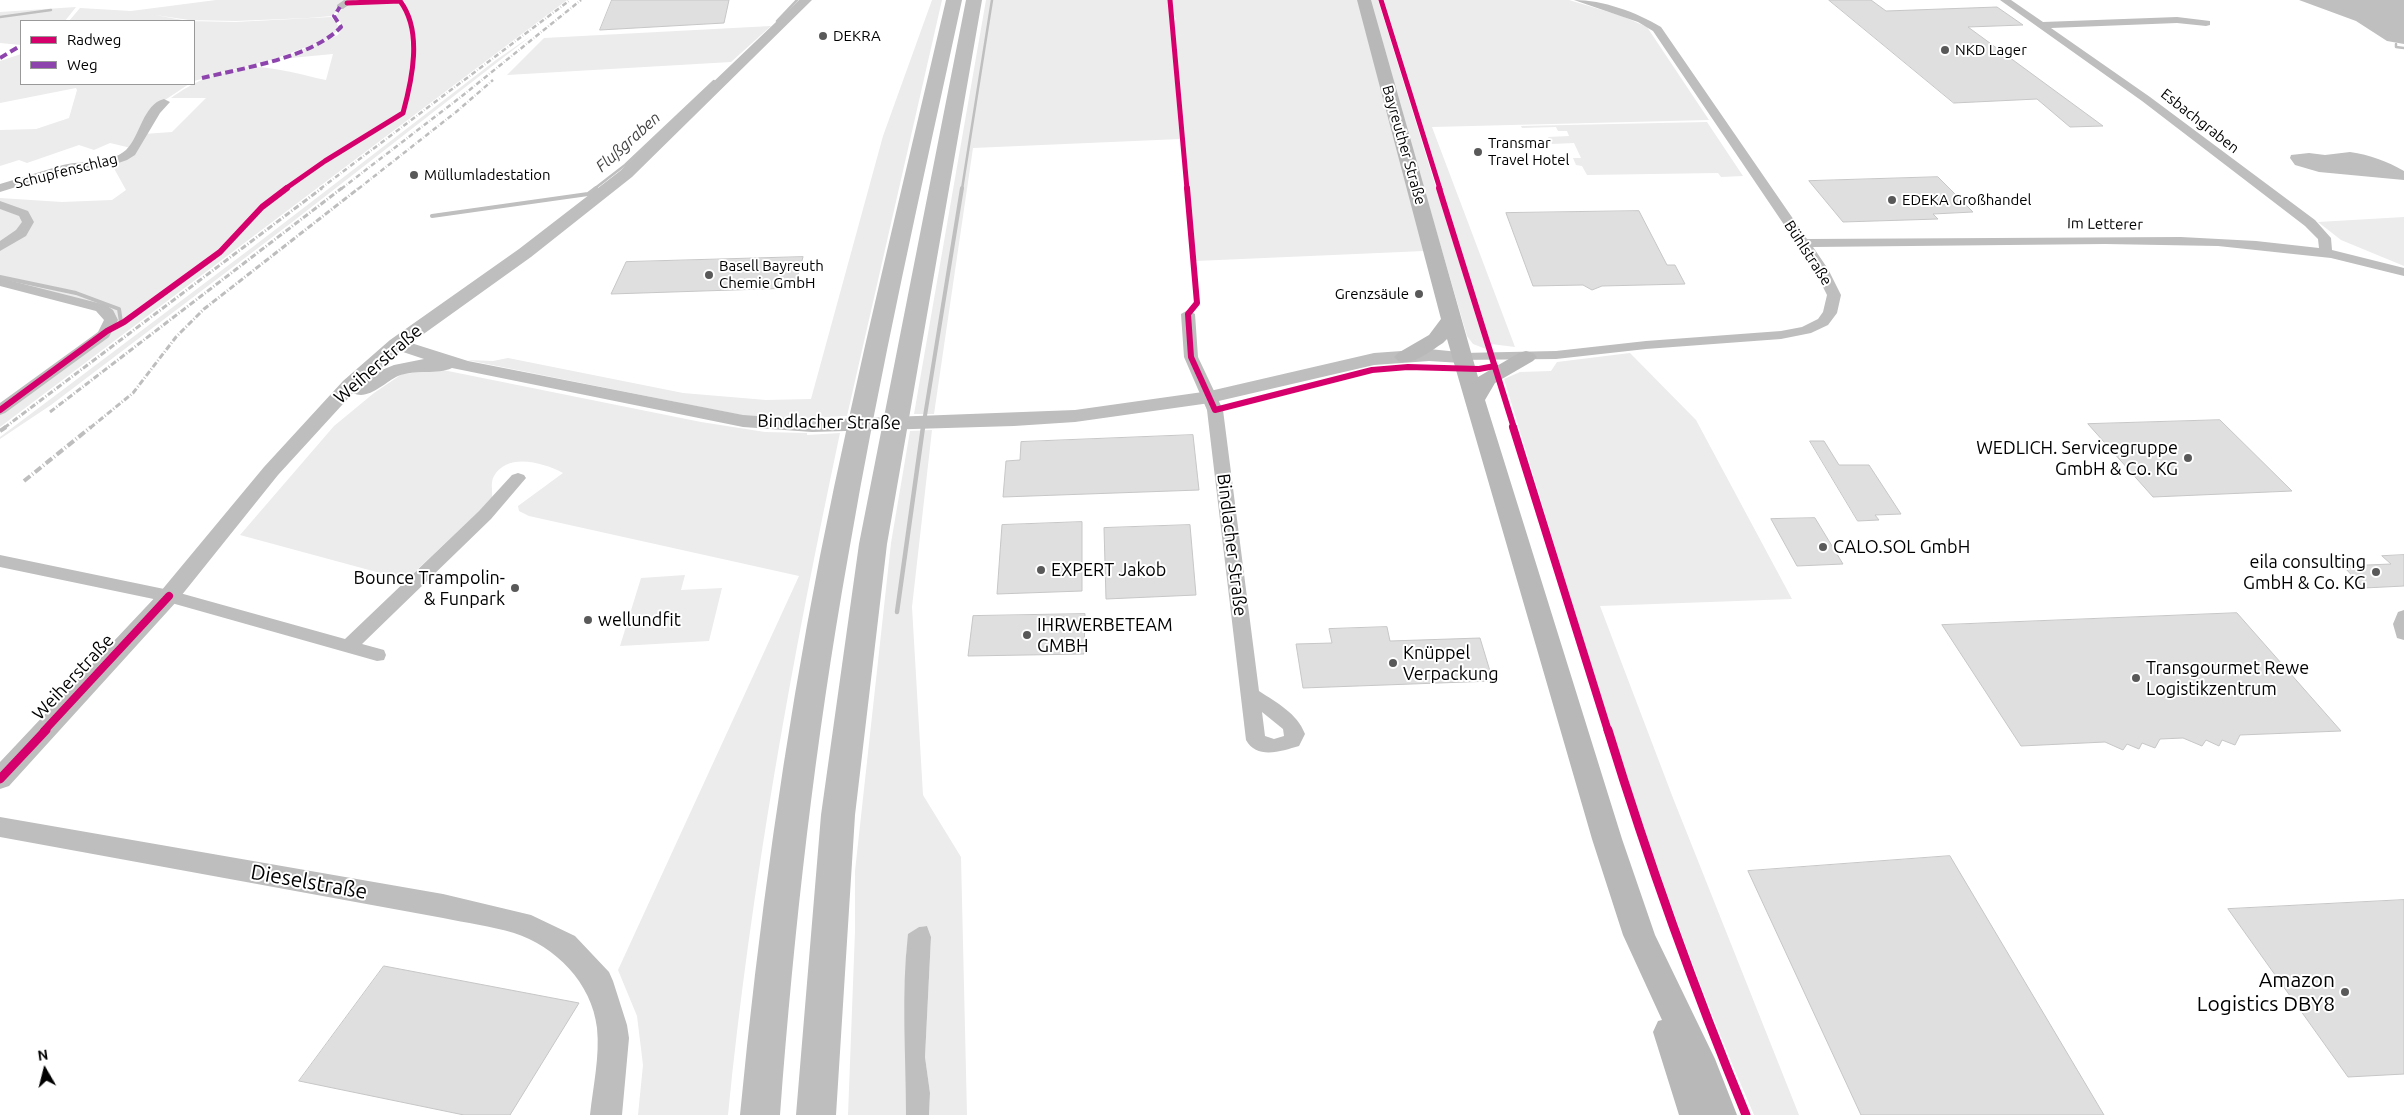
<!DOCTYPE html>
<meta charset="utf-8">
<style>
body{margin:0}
#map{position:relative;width:2404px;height:1115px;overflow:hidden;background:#fff;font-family:Ubuntu,sans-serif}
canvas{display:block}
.legend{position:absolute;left:20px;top:20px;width:175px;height:65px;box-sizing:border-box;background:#fff;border:1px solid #999;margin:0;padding:6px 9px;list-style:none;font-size:15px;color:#000}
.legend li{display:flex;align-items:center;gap:10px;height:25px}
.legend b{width:25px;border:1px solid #999}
.north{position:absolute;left:20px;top:1045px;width:50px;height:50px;-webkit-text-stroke:4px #fff;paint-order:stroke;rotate:352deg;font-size:14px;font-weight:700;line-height:20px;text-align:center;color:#000}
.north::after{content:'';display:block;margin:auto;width:18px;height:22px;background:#000;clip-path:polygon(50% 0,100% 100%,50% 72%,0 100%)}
</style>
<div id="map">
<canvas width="2404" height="1115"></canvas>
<ul class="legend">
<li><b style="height:6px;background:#d6006c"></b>Radweg</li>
<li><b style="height:6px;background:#8e44ad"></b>Weg</li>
</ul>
<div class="north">N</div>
</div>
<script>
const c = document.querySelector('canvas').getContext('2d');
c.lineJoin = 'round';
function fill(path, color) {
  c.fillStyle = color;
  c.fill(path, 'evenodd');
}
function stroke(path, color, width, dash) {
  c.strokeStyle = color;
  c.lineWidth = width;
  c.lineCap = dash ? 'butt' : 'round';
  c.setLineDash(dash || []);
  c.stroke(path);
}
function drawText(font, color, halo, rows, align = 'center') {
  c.font = font + ' Ubuntu,sans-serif';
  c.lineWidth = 4;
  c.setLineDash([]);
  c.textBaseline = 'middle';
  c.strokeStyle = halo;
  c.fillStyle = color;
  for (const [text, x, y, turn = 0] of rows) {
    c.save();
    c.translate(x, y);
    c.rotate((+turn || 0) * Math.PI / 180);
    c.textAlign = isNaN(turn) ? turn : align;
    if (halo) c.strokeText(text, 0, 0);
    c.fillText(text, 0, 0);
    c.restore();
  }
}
fill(new Path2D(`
 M216 0H347L332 16 308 18 236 21 189 20 155 15 188 21 235 22 331 17 338 25 337 31 325 40 277 58 194 81V21H69L80 8 131 11Z
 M352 0H567L0 427V414L221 252 264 207 283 191 304 175 404 113C414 83 418 47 411 16 410 11 406 6 405 2H355Z
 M932 0H942L847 416 807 418 805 421 746 416 467 360 493 361 508 358 683 393 766 400 811 399 883 136Z
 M986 0H1168L1180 139 973 148 934 414H914Z
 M1172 0H1358L1424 251 1196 261 1173 23 1176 19 1173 14Z
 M1369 0H1378L1486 349 1473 344 1467 336Z
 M1384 0H1569L1622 16 1647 27 1709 120 1432 127 1515 347 1491 344Z
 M397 2C417 11 413 98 401 113 390 127 341 150 324 161 301 174 279 190 260 208 247 220 237 235 224 247 204 266 178 283 155 299 143 307 130 318 117 324L105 306 0 279V249L30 222 0 204V198L62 202 112 200 126 190 111 163 124 158 143 134 172 132 206 98H171C193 82 221 69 249 67 274 66 302 75 326 80L333 54 280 59 338 35 343 27 336 15 348 3Z
 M76 7 65 21H21V45L0 43V12Z
 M771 26 731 62 507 75 544 38Z
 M531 36 291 223 51 405 0 439V437L254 246 496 60Z
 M21 54V84H189L162 102 131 148 110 143 94 150 79 145 27 163 19 160 0 166V130L36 129 69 118 77 90 76 88 0 103V61Z
 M1707 122 1743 176 1721 177 1718 173 1587 175 1582 166 1576 165 1573 158H1581L1574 143 1552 144 1548 137 1569 136 1567 131H1558L1556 127 1522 128 1521 126Z
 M0 207 16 212 25 223 0 246Z
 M2404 217V266L2341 240 2318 222Z
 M1630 353 1696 420 1792 599 1600 606 1673 798 1799 1115H1754C1650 877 1580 626 1504 379L1520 372 1551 371 1557 362Z
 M443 370 701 422 765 432 807 433V435L840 433C792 659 751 885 728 1115H638L643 1065 637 1016 618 970 799 576 529 516 519 511 518 506 563 473C544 463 508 452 494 476 490 482 493 492 492 499L406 580 240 535 334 426 374 393 402 374Z
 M932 430 912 607 923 795 961 857 967 1115H929L930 1093 925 1057 931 937 927 926 919 927 909 934 906 954V1115H848L855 931V871L891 543 910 431Z
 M685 575 681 590 722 588 709 641 620 646 641 578Z`), '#ececec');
fill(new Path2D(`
 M2299 0H2404V44L2387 41 2356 21Z
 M2350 152C2370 155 2387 161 2404 171V180L2319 172 2295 165 2290 158 2291 155 2309 153 2325 155Z
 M927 926 931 937 925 1057 930 1093 929 1115H906C906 1055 901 994 908 934L919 927Z`), '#bfbfbf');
stroke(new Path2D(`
 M0 17 51 10
 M777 21 797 0
 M2396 44V47L2404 48
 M594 189 625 165 714 81
 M962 189 992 0`), '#bfbfbf', 2.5);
stroke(new Path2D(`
 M432 216 588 194 596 188
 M0 277 76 293 119 309 121 322
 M923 428 962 188`), '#bfbfbf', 4);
stroke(new Path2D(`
 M897 612 923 427`), '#bfbfbf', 4.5);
const building = new Path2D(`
 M612 0H729L724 23 600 30Z
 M1829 0H1871L1886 11 1997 7 2023 25 1968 27 2103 126 2070 127 2037 99 1954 103Z
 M1938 177 1973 212 1933 214 1938 219 1843 222 1809 181Z
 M1639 211 1667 265H1675L1685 284 1602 286 1592 290 1583 285 1533 286 1506 213Z
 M803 257 794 288 611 294 626 262Z
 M2220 420 2292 491 2153 497 2088 424Z
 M1193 435 1199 490 1003 497 1006 461 1020 460 1021 442Z
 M1810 441H1824L1839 465H1869L1901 514 1875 515 1879 520 1858 521Z
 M1815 518 1843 564 1797 566 1771 519Z
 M1082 522V591L997 594 1002 525Z
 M1190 525 1196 595 1106 599 1104 528Z
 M2404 555V586L2364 588 2343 566 2391 564 2382 556Z
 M2237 613 2341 731 2240 735 2235 745 2222 740 2219 746 2206 740 2202 746 2183 738 2160 739 2155 748 2142 743 2139 749 2127 744 2123 750 2105 742 2021 746 1942 625Z
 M1085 614 1084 654 968 656 973 616Z
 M1387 627 1390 641 1480 638 1493 681 1303 688 1296 644 1332 643 1329 629Z
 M1950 856 2104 1115H1861L1748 871Z
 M2404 900V1074L2348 1077 2228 909Z
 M384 966 579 1003 510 1115H464L299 1081Z`);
fill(building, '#dfdfdf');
stroke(building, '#c7c7c7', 1);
fill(new Path2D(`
 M344 0H355L343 9H337V5Z
 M1574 0C1603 0 1636 12 1661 27L1807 239 2181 237 2256 241 2319 248 2318 239 2305 226 2142 101 2000 0H2011L2043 22 2177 17 2210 21V25L2206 26 2177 23 2051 28 2150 97 2315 220 2331 238 2332 250 2404 268V276L2331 258 2218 246 2105 244 1813 247 1828 269 1841 295 1837 313 1828 325 1811 333 1781 339 1646 349 1556 359 1457 360 1455 357 1457 354 1462 353 1556 351 1646 341 1781 331 1802 327 1818 319 1823 312 1827 295 1814 269 1653 31 1638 22Z
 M164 99 170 102 160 113 135 155 127 160 104 168 67 171 0 192V184C21 178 42 171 63 165 83 160 109 165 126 150 140 137 143 104 164 99Z
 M0 201 28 211 34 222 26 236 0 251V241L16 230 22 222 19 216 0 209Z
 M0 278 106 305 113 310 118 320 109 337 5 413 0 415V403L98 332 104 320 96 311 0 286Z
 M1188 310 1195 314 1198 357 1223 410 1259 691C1277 703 1297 713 1305 734L1299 746C1282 751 1257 760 1246 740L1207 410 1184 357 1181 314ZM1262 712 1283 729 1284 736 1274 739 1265 736Z
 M518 473 524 475 526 478 491 519 362 644 384 650 386 655 384 660 377 661 168 602 0 567V555L169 590 345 639 479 511 512 475Z
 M2404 610V640L2397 638 2393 624 2398 612Z`), '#bebebe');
fill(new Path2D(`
 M799 0H812L632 177 531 257 411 343 468 361 743 415 812 420 1075 410 1210 391 1374 353 1429 349 1469 353 1471 357 1469 361 1462 363 1429 361 1374 365 1210 403 1075 422 1014 426 812 432 743 427 452 368C437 375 416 369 398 376 385 382 368 401 353 393L278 475 177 601 9 786 0 789V762L161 591 264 467 343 381 390 340 519 249 620 171ZM400 351 424 359 394 365 377 372Z
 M0 817 443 894 531 915 575 936 609 972 613 981 627 1025 629 1038 622 1115H590C593 1087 600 1056 597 1028 592 983 555 946 514 933 491 926 466 923 443 918L0 837Z`), '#bebebe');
fill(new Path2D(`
 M1357 0H1371L1478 377 1519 353 1526 351 1533 353 1537 357 1533 361 1495 383 1485 400 1622 839 1655 935 1715 1059 1737 1115H1679L1653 1032 1658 1021 1662 1020 1623 935 1592 839 1447 339 1443 343C1430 351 1414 366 1398 361L1394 357 1398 353 1429 335 1441 319Z`), '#b8b8b8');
fill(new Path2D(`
 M946 0H962C922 185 880 370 848 557 815 742 794 928 780 1115H740C758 928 784 741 820 556 857 370 903 185 946 0Z
 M966 0H982L887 544 855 815 836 1115H796L821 815 859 544Z`), '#bebebe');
stroke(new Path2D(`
 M320 189 570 0
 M341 189 462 96 581 0
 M358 189 456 112 493 80`), '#bebebe', 2.5, [5, 2, 0.5, 2]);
stroke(new Path2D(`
 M50 412 342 188
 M4 428 322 188
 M90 428 133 393 176 337 204 309 359 188`), '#bebebe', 3, [6, 2, 1, 2]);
stroke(new Path2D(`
 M0 431 6 427
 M24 481 91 427`), '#bebebe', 4, [8, 2.5, 1, 2.5]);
stroke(new Path2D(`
 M0 58 20 46
 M202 78C243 68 311 58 341 27L334 16 340 7`), '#8e44ad', 4, [8, 4]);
stroke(new Path2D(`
 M1170 0 1187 189
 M1381 0 1440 189
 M285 189 325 161 403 113C412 80 423 31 400 1L347 3`), '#d6006c', 5);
stroke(new Path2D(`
 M1187 188 1197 303 1188 314 1191 357 1215 410 1372 370 1408 367 1479 369 1495 366
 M1439 188 1514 428
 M0 410 107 331 124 322 220 252 262 207 287 188`), '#d6006c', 6);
stroke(new Path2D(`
 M1513 427 1608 731
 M44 731 169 596`), '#d6006c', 8);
stroke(new Path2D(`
 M1608 730C1648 860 1694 989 1746 1115
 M0 779 46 730`), '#d6006c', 9);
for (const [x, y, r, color] of [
 [823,36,5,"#595959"],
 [1945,50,5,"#595959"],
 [1478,152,5,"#595959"],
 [414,175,5,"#595959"],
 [1892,200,5,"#595959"],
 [709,275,5,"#595959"],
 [1419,294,5,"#595959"],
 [2188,458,5,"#595959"],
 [1823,547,5,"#595959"],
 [1041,570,5,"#595959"],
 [2376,572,5,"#595959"],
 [515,588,5,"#595959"],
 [588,620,5,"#595959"],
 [1027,635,5,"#595959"],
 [1393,663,5,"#595959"],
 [2136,678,5,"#595959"],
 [2345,992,5,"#595959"]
]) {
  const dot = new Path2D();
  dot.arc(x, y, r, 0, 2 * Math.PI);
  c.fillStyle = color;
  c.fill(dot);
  stroke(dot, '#fff', 2);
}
drawText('15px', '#000', '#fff', [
 ["DEKRA",833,36],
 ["NKD Lager",1955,50],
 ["Transmar",1488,143],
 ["Travel Hotel",1488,160],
 ["Müllumladestation",424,175],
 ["EDEKA Großhandel",1902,200],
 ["Basell Bayreuth",719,266],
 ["Chemie GmbH",719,283],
 ["Grenzsäule",1409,294,"right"]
], 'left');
drawText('15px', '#000', '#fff', [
 ["Esbachgraben",2200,121,38],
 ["Bayreuther Straße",1404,145,74],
 ["Schupfenschlag",66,171,-14],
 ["Im Letterer",2105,224,1],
 ["Bühlstraße",1808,253,57]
]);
drawText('italic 16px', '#444', '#fff', [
 ["Flußgraben",628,142,-42]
]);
drawText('18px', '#000', '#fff', [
 ["Weiherstraße",378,364,-41],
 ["Bindlacher Straße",829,422,1],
 ["Bindlacher Straße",1232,545,83],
 ["Weiherstraße",73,677,-47]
]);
drawText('18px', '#000', '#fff', [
 ["WEDLICH. Servicegruppe",2178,448,"right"],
 ["GmbH & Co. KG",2178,469,"right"],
 ["CALO.SOL GmbH",1833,547],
 ["eila consulting",2366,562,"right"],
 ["GmbH & Co. KG",2366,583,"right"],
 ["EXPERT Jakob",1051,570],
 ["Bounce Trampolin-",505,578,"right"],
 ["& Funpark",505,599,"right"],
 ["wellundfit",598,620],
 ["IHRWERBETEAM",1037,625],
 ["GMBH",1037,646],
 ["Knüppel",1403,653],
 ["Verpackung",1403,674],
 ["Transgourmet Rewe",2146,668],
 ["Logistikzentrum",2146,689]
], 'left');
drawText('21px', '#000', '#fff', [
 ["Dieselstraße",309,882,10]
]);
drawText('21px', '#000', '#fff', [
 ["Amazon",2335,980],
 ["Logistics DBY8",2335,1004]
], 'right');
</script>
